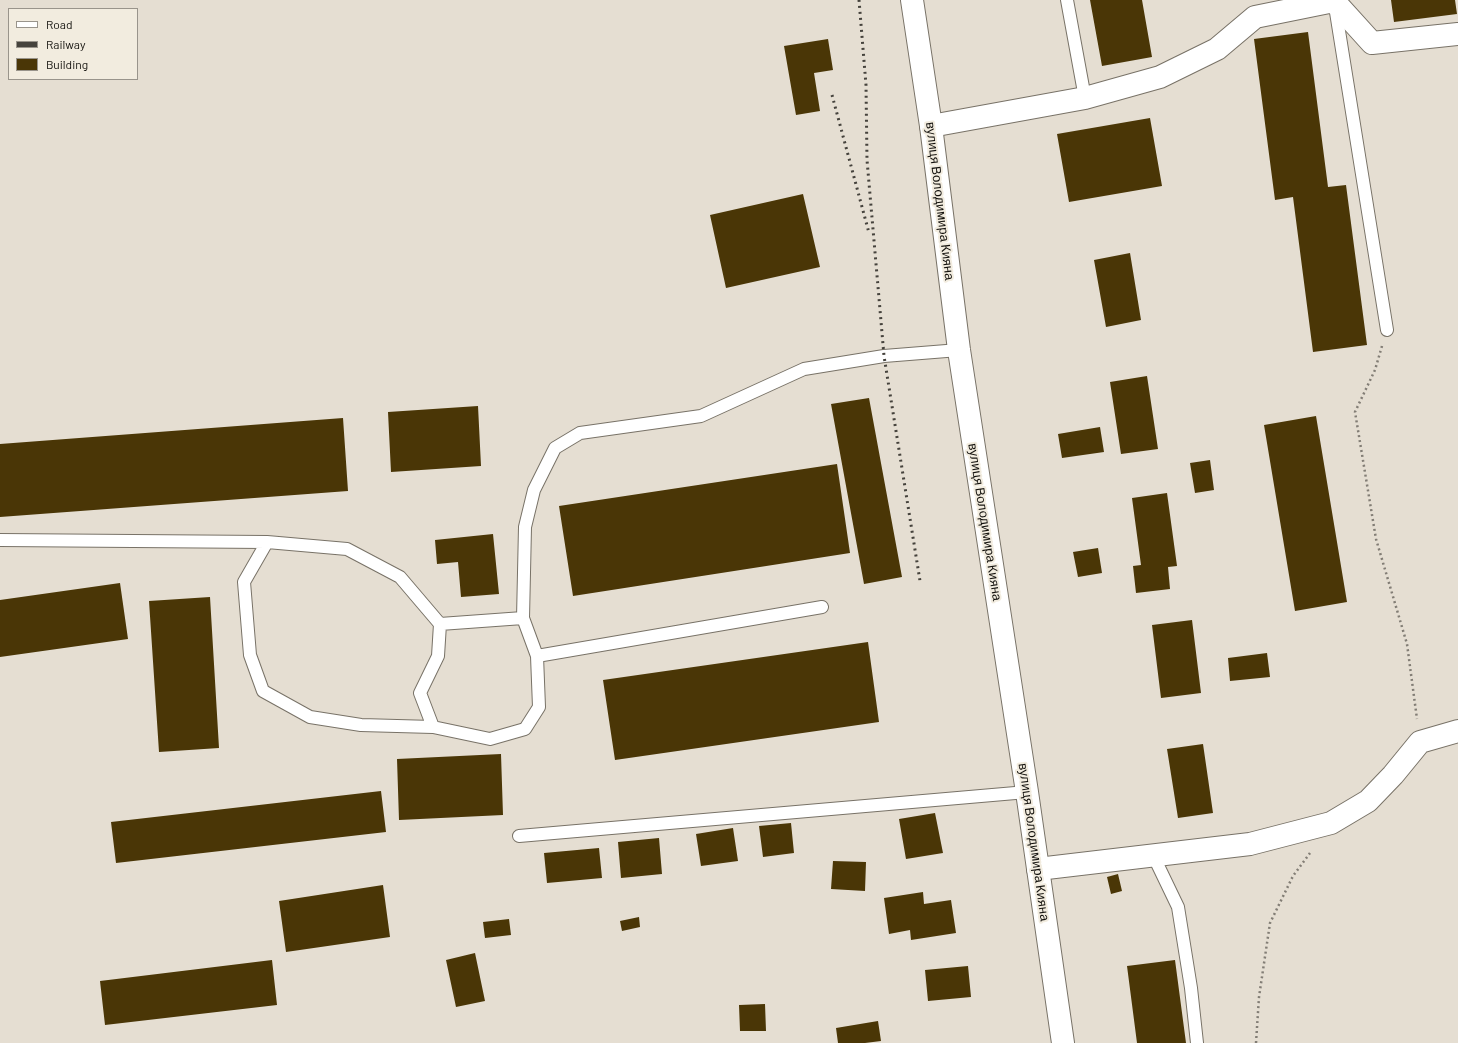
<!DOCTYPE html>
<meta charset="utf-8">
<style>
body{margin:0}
#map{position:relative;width:1458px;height:1043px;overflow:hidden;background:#e5ded2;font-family:Barlow,sans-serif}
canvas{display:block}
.legend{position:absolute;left:8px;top:8px;width:130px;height:72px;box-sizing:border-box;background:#f2ecdf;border:1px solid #99948b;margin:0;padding:5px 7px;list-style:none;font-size:12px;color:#13110d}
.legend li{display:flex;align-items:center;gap:8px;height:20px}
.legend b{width:20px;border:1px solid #99948b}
</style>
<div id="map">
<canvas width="1458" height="1043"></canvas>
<ul class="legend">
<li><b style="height:5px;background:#fff"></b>Road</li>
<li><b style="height:5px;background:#45423c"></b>Railway</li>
<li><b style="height:11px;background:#4a3606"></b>Building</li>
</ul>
</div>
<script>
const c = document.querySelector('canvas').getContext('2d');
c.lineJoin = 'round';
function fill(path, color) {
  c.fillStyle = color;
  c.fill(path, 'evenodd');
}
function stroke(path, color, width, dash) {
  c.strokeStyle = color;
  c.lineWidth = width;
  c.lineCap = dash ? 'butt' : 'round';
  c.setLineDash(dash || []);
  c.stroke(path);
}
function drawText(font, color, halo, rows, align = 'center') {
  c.font = font + ' Barlow,sans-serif';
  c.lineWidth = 4;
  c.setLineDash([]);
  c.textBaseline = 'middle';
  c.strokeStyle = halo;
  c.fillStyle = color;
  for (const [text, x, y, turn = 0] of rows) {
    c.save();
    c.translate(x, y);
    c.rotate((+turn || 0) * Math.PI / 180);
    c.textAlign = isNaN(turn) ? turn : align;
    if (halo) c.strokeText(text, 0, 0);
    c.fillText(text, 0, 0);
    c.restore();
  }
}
fill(new Path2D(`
 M1090 0H1142L1152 57 1102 66Z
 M1391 0H1455L1457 14 1394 22Z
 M1308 32 1328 187 1346 185 1367 345 1313 352 1293 197 1275 200 1254 39Z
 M828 39 833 70 814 73 820 111 796 115 784 46Z
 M1150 118 1162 186 1069 202 1057 134Z
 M803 194 820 267 726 288 710 215Z
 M1130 253 1141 320 1106 327 1094 260Z
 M1147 376 1158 449 1121 454 1110 382Z
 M869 398 902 577 864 584 831 404Z
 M478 406 481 466 391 472 388 412Z
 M1316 416 1347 602 1295 611 1264 425Z
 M343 418 348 491 0 517V444Z
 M1100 427 1104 452 1062 458 1058 434Z
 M1210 460 1214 490 1195 493 1190 463Z
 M837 464 850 553 573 596 559 506Z
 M1167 493 1177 566 1168 567 1170 589 1136 593 1133 566 1141 565 1132 498Z
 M493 534 499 594 461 597 458 562 437 564 435 540Z
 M1098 548 1102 573 1078 577 1073 552Z
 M120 583 128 639 0 657V600Z
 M210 597 219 748 159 752 149 601Z
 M1192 620 1201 693 1161 698 1152 625Z
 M868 642 879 722 615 760 603 680Z
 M1267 653 1270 677 1230 681 1228 658Z
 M1203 744 1213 813 1178 818 1167 749Z
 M501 754 503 815 399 820 397 759Z
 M381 791 386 832 116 863 111 822Z
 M935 813 943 853 906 859 899 819Z
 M791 823 794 853 763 857 759 826Z
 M733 828 738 861 701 866 696 834Z
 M659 838 662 874 621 878 618 842Z
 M599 848 602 878 547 883 544 853Z
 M833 861 866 862 865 891 831 889Z
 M1118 874 1122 891 1111 894 1107 877Z
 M383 885 390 937 286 952 279 901Z
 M923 892 924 904 951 900 956 933 911 940 910 930 889 934 884 898Z
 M639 917 640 927 622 931 620 921Z
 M509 919 511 935 485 938 483 922Z
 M475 953 485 1001 456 1007 446 960Z
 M272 960 277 1005 105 1025 100 981Z
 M1175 960 1186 1043H1137L1127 966Z
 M968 966 971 997 928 1001 925 970Z
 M765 1004 766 1031H740L739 1005Z
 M878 1021 881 1041 865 1043H838L836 1028Z`), '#4a3606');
const service = new Path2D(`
 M1067 0 1085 98
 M1335 6 1387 330
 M0 540 267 542
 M822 607 537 656 523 618 525 527 534 490 555 448 580 433 701 416 804 369 884 356 959 350
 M440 624 438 656 420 693 433 727 361 725 310 717 263 691 250 655 244 582 267 542 347 549 400 577 440 624 523 618
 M433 727 490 739 525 729 539 707 537 656
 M519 836 1027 792
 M1153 855 1178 907 1191 988 1197 1043`);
const minor = new Path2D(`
 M931 126 1085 98 1160 77 1217 49 1255 17 1334 1 1372 43 1458 34
 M1038 869 1250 844 1331 823 1368 801 1393 775 1420 742 1458 731`);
const secondary = new Path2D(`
 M912 0 931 126 959 350 1027 792 1063 1043`);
stroke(service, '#787267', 14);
stroke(minor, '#787267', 24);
stroke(secondary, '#787267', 24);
stroke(new Path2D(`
 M1382 346 1375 370 1355 412 1376 539 1407 644 1417 719
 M1256 1043 1259 997 1270 923 1293 876 1310 853`), '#827d75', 2.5, [2, 3]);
stroke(service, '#fff', 12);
stroke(minor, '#fff', 22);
stroke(secondary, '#fff', 22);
stroke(new Path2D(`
 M859 0 866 85 867 160 884 356 920 581
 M832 95 869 233`), '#45423c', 3, [2, 4]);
drawText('13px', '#13110d', '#f2ecdf', [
 ["вулиця Володимира Кияна",940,201,83],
 ["вулиця Володимира Кияна",985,522,81],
 ["вулиця Володимира Кияна",1034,842,82]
]);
</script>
